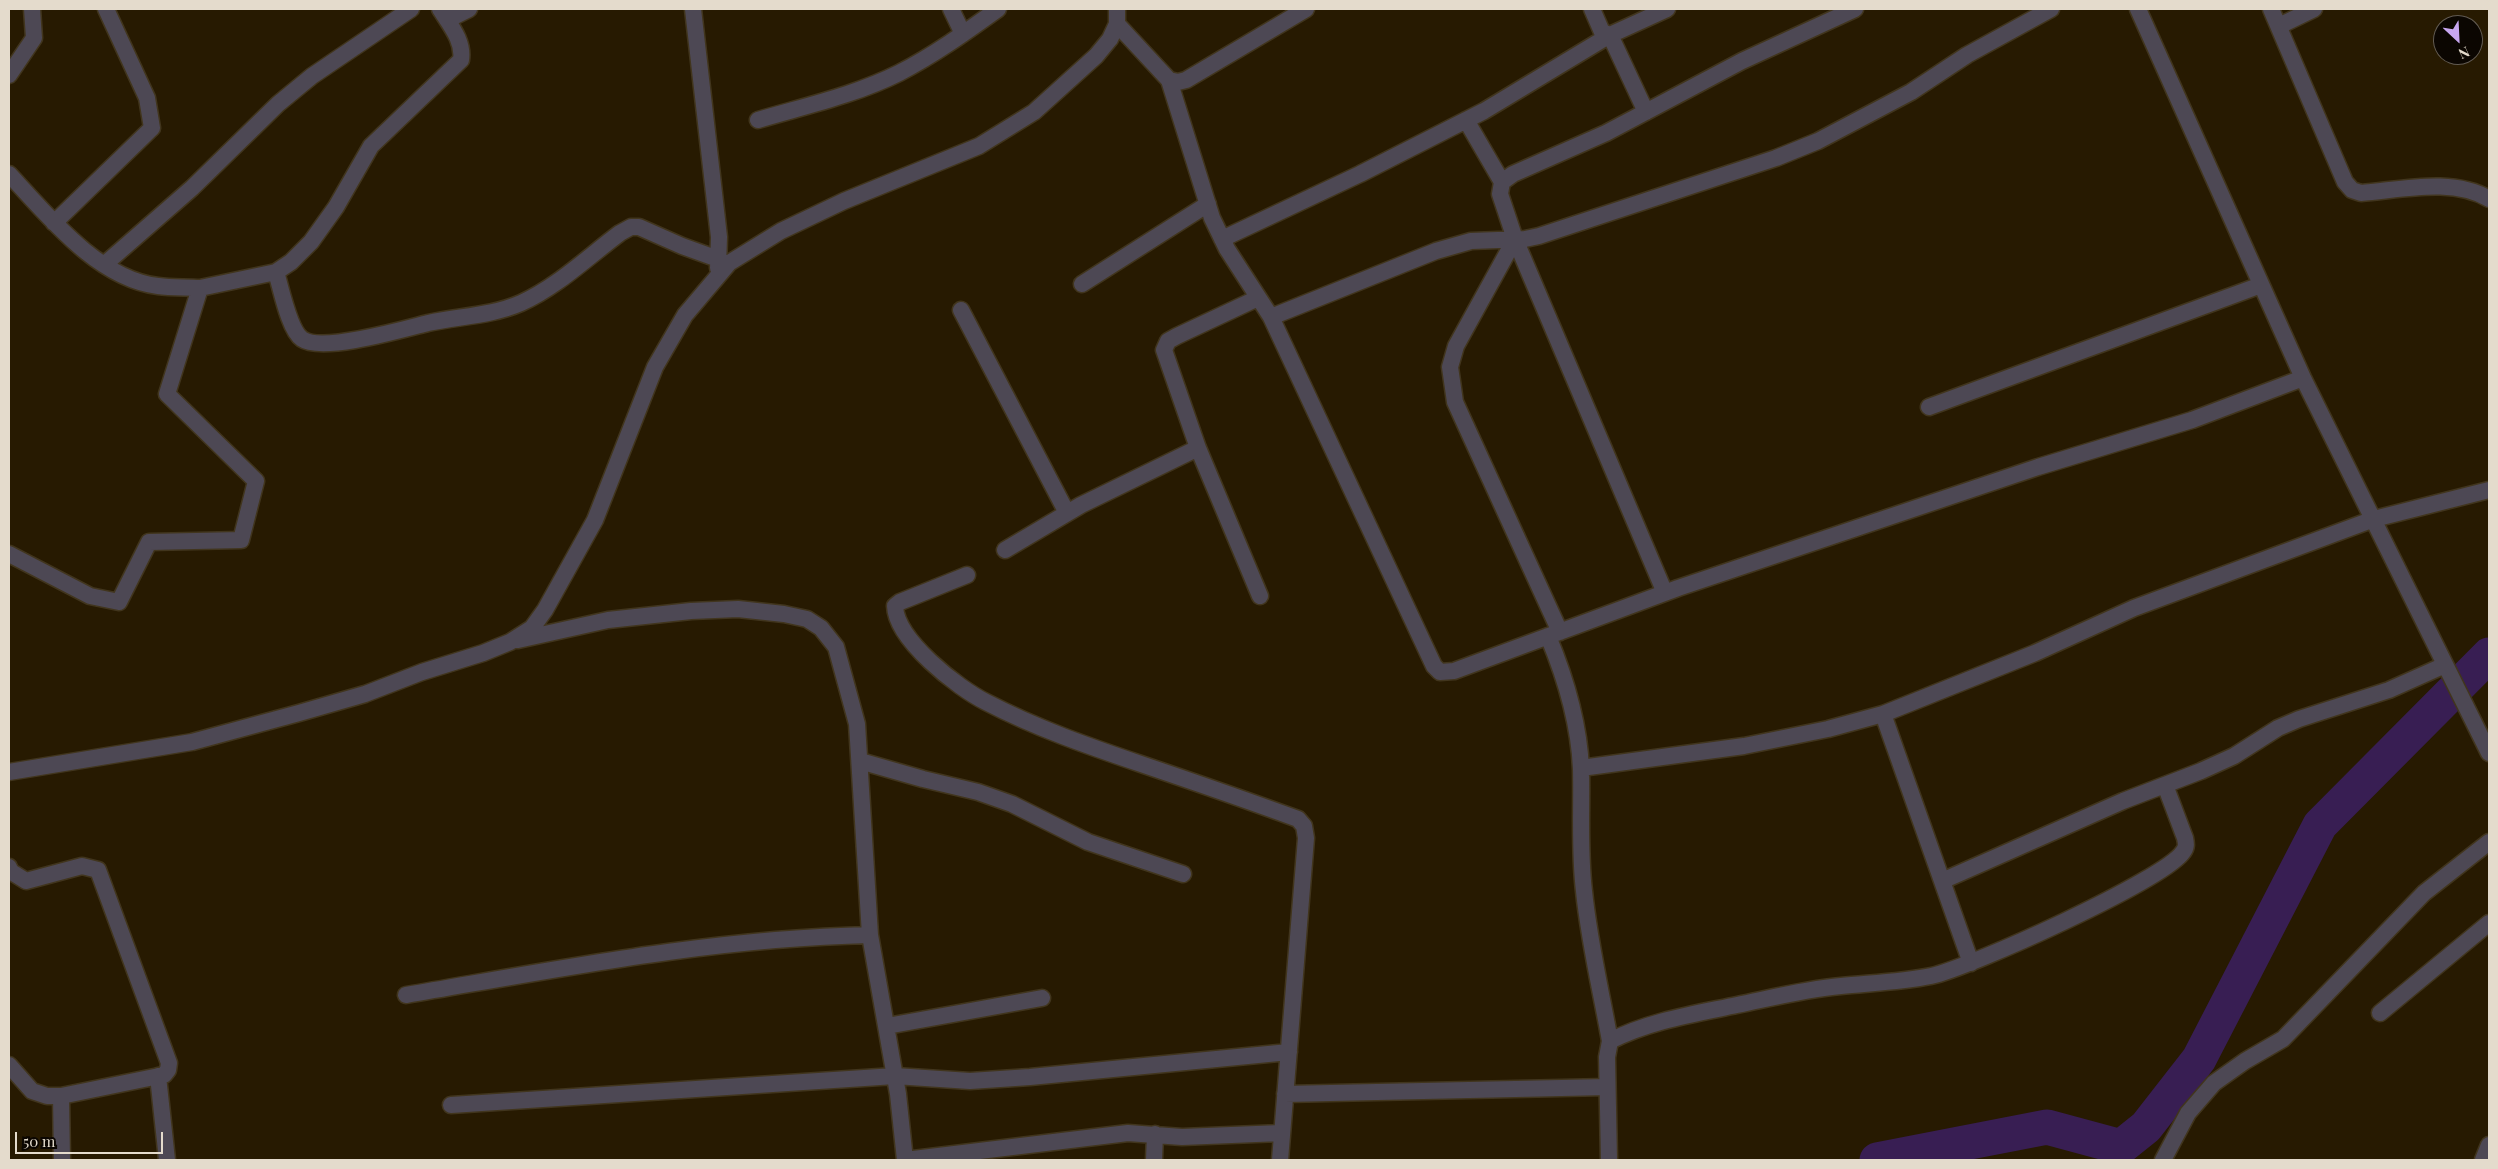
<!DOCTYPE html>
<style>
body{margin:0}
#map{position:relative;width:2498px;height:1169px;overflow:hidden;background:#271a01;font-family:"Playfair Display",serif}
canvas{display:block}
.frame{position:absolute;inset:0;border:10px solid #e4dbcc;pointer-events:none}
.north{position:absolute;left:2433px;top:15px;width:50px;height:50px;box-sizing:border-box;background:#0b0601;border:1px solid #625b52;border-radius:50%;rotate:155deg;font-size:14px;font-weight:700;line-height:20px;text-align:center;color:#e4dbcc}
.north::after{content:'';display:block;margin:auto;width:18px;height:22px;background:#c7a6f0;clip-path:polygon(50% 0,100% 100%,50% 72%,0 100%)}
.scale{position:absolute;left:15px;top:1132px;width:148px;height:22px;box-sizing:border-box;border:2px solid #e4dbcc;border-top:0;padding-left:6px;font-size:15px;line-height:18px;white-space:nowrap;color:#e4dbcc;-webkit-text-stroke:4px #0b0601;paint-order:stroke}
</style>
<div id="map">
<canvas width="2498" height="1169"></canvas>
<div class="frame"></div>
<div class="north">N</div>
<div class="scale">50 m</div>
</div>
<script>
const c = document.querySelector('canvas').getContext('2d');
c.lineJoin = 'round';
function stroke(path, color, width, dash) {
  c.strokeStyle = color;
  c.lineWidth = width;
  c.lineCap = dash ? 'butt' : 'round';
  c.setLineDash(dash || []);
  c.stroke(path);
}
stroke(new Path2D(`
 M1877 1160 2047 1127 2121 1147 2146 1127 2199 1059 2320 825 2489 655`), '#381e53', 35);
const street = new Path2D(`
 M693 9 719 237 718 268
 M951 9 963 34
 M1592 9 1602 32 1610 35 1667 9
 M2138 9 2303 378 2489 753
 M2271 9 2345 182 2352 190 2361 193C2401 190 2453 177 2489 199
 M447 20 469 9
 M1117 24 1169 80 1178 82 1186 80 1306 9
 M2279 26 2314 9
 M9 75 34 38 32 9
 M1169 80 1212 218 1227 249 1271 317 1434 666 1440 672 1454 671 1678 588 2038 467 2192 420 2303 378
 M758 120C805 106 855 95 899 73 934 55 966 32 998 9
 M1466 120 1502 182
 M9 174C48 216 98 279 158 286 172 288 186 287 200 288L167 394 256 481 241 540 149 542 119 602 90 596 9 554
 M54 223 152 128 147 98 106 9
 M1222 239 1360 174 1484 111 1610 35 1646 112
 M1515 239 1456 346 1450 367 1455 402 1560 632
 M105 264 192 188 278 104 312 76 411 9
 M276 272C281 288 289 330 302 339 322 353 404 329 428 323 460 316 491 316 521 303 557 287 589 256 620 233L631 227H639L682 246 718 259
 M1082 284 1208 204
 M200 288 276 272 291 262 311 242 336 207 371 146 461 60C464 41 450 25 440 9
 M1258 298 1177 336 1168 341 1164 350 1198 448 1260 596
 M961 310 1067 513
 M1271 317 1436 251 1471 241 1525 239 1539 236 1776 158 1818 141 1911 92 1967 55 2051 9
 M1929 407 2261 285
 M1005 550 1081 505 1198 448
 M967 575 900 602 895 606C896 640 958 688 986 702 1036 728 1088 746 1141 764 1194 782 1246 800 1298 819L1304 826 1306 838 1280 1160
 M1665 593 1515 239 1500 194 1502 182 1513 174 1606 133 1742 61 1855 9
 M1548 636C1566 679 1579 722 1581 769 1582 810 1579 850 1584 891 1589 941 1601 991 1610 1041
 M518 640 608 620 691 611 738 609 784 614 807 619 821 628 836 647 857 724 870 935 898 1094 905 1160
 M1883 714 1971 963
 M860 761 923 779 978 792 1012 804 1088 842 1183 874
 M1581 768 1744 746 1828 729 1883 714 2035 653 2134 608 2374 519 2489 490
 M9 772 192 742 299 713 365 694 422 672 483 653 510 642 532 628 545 610 595 520 655 367 685 315 729 263 781 231 844 201 979 146 1034 112 1096 56 1110 39 1117 24V9
 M9 867 10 871 26 881 82 866 98 870 169 1063 168 1070 164 1075 61 1096H47L32 1091 9 1065
 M1942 881 2123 801 2201 771 2234 756 2278 728 2299 719 2389 690 2445 665
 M406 995C559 969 714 938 870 935
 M2380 1013 2489 923
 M887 1026 1042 998
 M158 1076 167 1160
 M1285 1094 1607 1087
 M61 1096 62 1160
 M451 1105 895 1076 970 1081 1030 1077 1289 1052
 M905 1160 1128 1133 1182 1137 1281 1133
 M1154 1160 1155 1134
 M1609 1160 1607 1057 1610 1041C1649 1021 1694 1014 1737 1005 1771 998 1806 989 1841 986 1871 983 1901 982 1931 976 1969 968 2164 880 2183 852 2187 847 2186 843 2185 838L2165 785
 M2163 1160 2188 1113 2214 1083 2245 1061 2283 1039 2424 893 2489 842
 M2483 1160 2489 1145`);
stroke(street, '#41351d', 19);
stroke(street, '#4d4854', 16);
</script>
